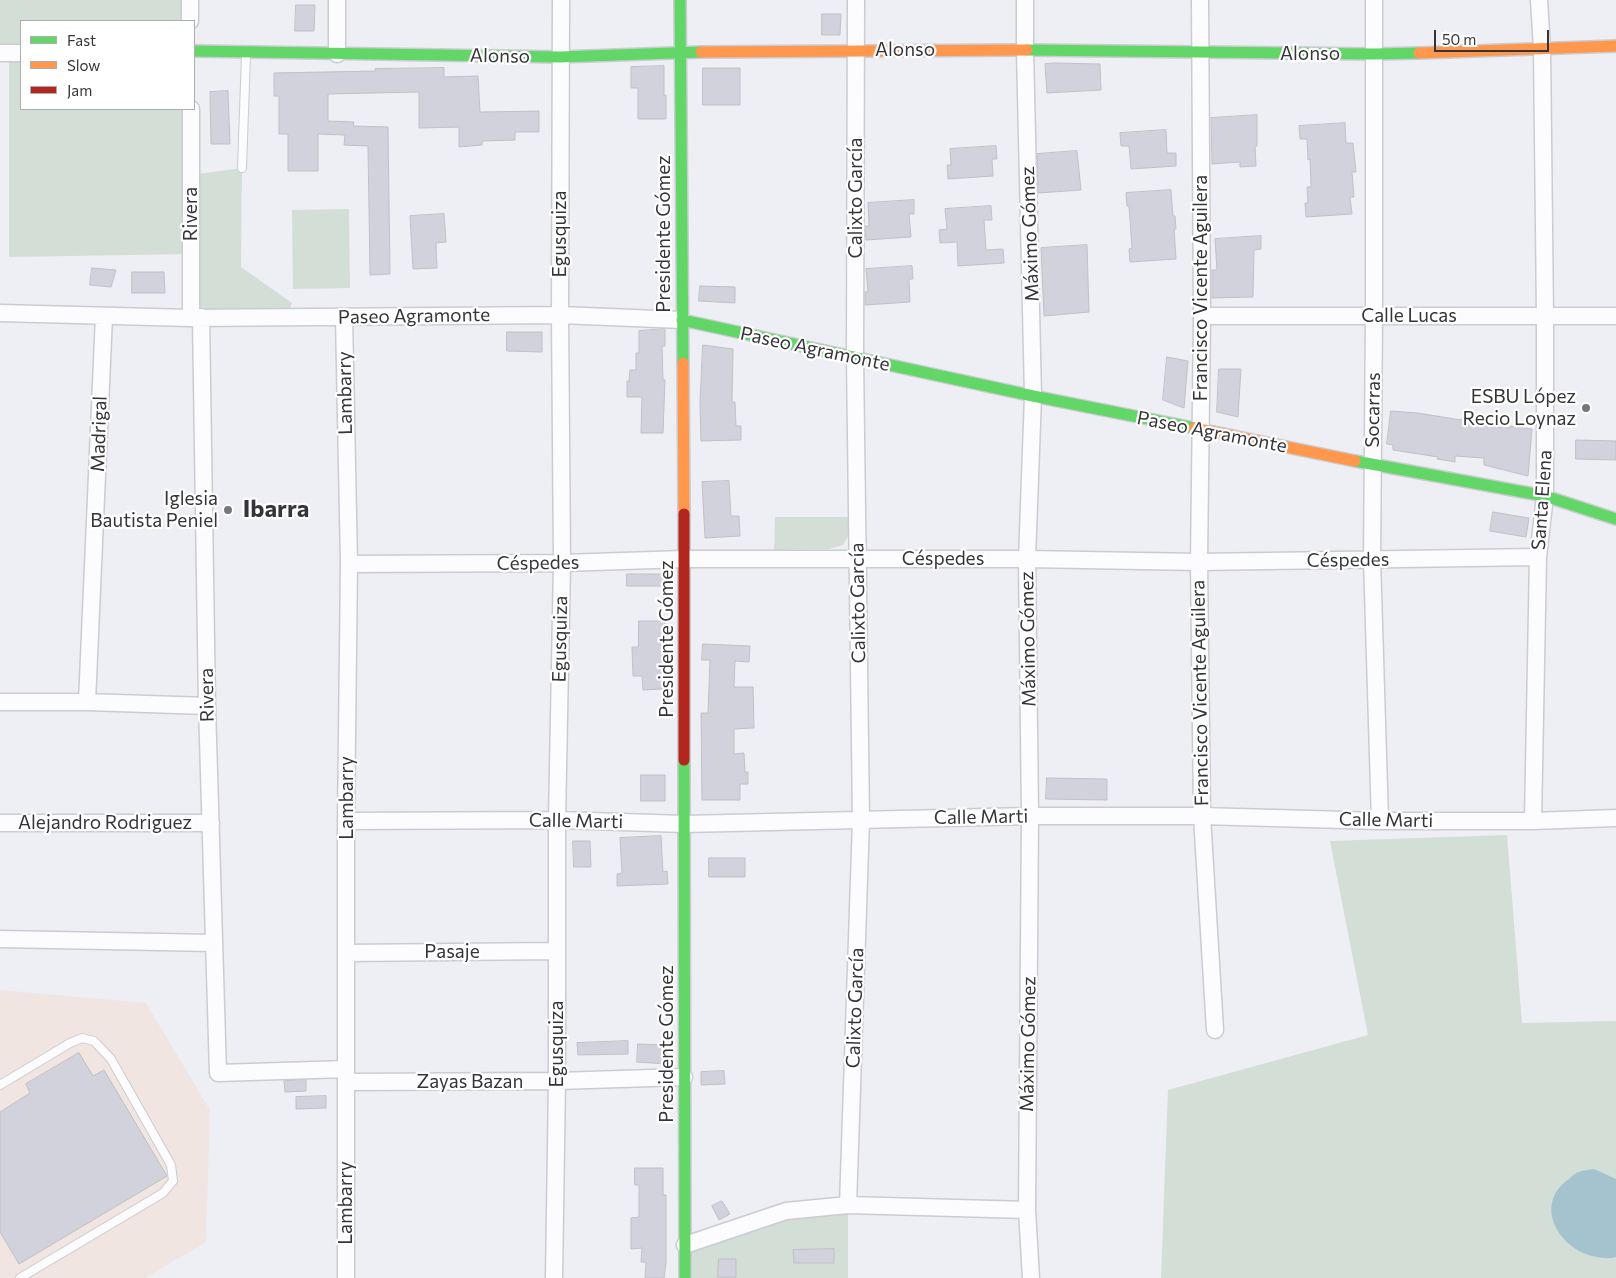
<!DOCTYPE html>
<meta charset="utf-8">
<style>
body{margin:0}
#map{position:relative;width:1616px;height:1278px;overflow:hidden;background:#eeeef5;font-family:Commissioner,sans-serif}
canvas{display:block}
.legend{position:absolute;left:20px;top:20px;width:175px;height:90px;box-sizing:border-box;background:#fff;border:1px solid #aeaeb0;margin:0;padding:6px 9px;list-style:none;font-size:15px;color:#353539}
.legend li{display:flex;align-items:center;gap:10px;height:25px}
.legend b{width:25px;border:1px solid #aeaeb0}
.scale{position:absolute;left:1434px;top:30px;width:115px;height:22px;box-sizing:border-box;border:2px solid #353539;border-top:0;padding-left:6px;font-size:15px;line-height:18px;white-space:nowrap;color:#353539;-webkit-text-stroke:4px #fff;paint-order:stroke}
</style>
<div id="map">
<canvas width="1616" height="1278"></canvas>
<ul class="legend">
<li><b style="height:6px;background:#63d668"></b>Fast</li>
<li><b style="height:6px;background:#ff974d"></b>Slow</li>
<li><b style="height:6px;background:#b3261e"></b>Jam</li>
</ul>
<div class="scale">50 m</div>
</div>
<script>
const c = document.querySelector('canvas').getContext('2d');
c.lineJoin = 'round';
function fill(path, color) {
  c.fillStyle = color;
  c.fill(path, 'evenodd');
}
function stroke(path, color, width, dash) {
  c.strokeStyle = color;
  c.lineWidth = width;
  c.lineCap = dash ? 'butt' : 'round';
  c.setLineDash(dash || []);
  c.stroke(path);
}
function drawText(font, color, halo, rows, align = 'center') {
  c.font = font + ' Commissioner,sans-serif';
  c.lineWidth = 4.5;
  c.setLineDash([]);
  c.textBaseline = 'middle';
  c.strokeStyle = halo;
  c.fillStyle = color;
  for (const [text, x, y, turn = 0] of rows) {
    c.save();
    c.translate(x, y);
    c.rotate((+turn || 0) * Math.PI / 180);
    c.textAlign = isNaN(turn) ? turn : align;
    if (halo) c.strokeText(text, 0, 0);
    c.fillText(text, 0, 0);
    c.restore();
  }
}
fill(new Path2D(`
 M0 990 146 1003 210 1110 206 1242 145 1278H0Z`), '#f1e5e1');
fill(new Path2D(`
 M0 0H190V21H21V109H191V175L242 168 241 267 292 303 287 317 191 318V254L9 257V54L0 53Z
 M349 209 350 288 293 289 292 210Z
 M775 517H848L849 535 843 545 829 549 774 550Z
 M1507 835 1522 1023 1616 1021V1278H1161L1168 1090 1368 1035 1330 841Z
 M848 1205V1278H685L684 1239Z`), '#d3ded6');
fill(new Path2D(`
 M1594 1169 1616 1179V1257C1609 1259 1604 1258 1597 1257 1559 1251 1532 1204 1569 1179 1572 1176 1575 1173 1579 1172 1583 1170 1589 1170 1594 1169Z`), '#a5c3cf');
const building = new Path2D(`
 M296 5H315L314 31H295Z
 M822 14H841L840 35H822Z
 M1055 63 1100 64 1101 90 1047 93 1045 64Z
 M664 66V95H666V119H638V88H631V67Z
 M444 68V77L478 76 480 112 539 111V132H515V140L482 141V145L459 147V127L419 128V92L328 94V121L354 122 353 126 388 127 390 274 370 275 368 146 344 145 345 135 318 134V171H288V134H279V96H274V73L375 71V69Z
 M703 68H740V105H703Z
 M228 91 230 144H211L210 92Z
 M1257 115V146L1255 147 1256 166 1240 167V162L1212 164 1211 118Z
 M1345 123 1346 143H1353L1356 172H1352L1354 197H1350L1352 214 1306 217 1305 203H1308L1307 187H1311L1310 159 1308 160 1307 139H1300L1299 126Z
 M1166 130 1167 153H1176V166L1131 169 1129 146H1121L1120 133Z
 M996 146 997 159H992L993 176 948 179 947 165H951L950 149Z
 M1077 151 1081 190 1038 193 1037 154Z
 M1171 190 1173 216H1175L1176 229H1174L1176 259 1130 262 1129 249 1132 248 1129 206H1127L1126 193Z
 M914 200V214H909L911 237 866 240 865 226H869L868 203Z
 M991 206 992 220H984L986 250 1003 249 1004 263 958 266 957 242 940 243 939 230 947 229 945 209Z
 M444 214 446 242 436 243 437 268 413 269 410 216Z
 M1261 236V249L1254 250 1253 297 1212 298V270H1217L1215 239Z
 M1087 245 1089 312 1044 316 1041 248Z
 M912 266 913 279H909L910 302 865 305V292H868L866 269Z
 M92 268 116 270 111 287 90 285Z
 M132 272H164L165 293H132Z
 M700 286 735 287V303L699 301Z
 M665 329V346H662L663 380H665L663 433H641L642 397H627V381H629L630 370H636V353H639V331Z
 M507 332H542V352L507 351Z
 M703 345 733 349 732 402H735L736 426H741V440L701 441 700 403Z
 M1167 357 1188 361 1184 408 1163 400Z
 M1219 369H1241L1238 417 1217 412Z
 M1391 411 1418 413 1461 420V419L1483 422 1482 426 1510 428V426L1532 429 1528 476 1484 465V458L1455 456V462L1437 459 1438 457 1393 450V445L1387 444Z
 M1576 440 1616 441V460L1576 459Z
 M729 481 731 516H739L740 536 705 538 702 482Z
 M1493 512 1529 518 1526 537 1490 531Z
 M627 574H667V586H627Z
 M639 621H665L663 689 643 690 642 676H633L632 647H638Z
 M703 644 750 646 749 662 735 661 734 687H753L754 728 734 729V754L744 753 745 772H748V784H740V800H702L701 713H708L710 660H702Z
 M641 775H665V801H641Z
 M1047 778 1107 779V800L1046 799Z
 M661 836 663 872 667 871 668 884 617 886V874L622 873 620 838Z
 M573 841H590L591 867H574Z
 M709 858H745V877H709Z
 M628 1041V1054L578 1055 577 1043Z
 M638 1044 668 1045 667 1064 637 1062Z
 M79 1053 93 1076 104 1070 167 1176 19 1264 0 1232V1112L30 1093 26 1084Z
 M724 1071 725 1084 701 1085V1072Z
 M306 1080V1091L285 1092 284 1081Z
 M326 1096V1108L296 1109V1097Z
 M635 1168H663V1195H666V1263L664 1278H645L646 1262H641L642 1248 631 1249V1218L639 1217V1185H635Z
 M722 1201 730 1214 719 1220 712 1206Z
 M834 1249V1263H794L793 1250Z
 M719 1259H736V1277H718Z`);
fill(building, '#d2d2dc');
stroke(building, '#c0c0c5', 1);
const lane = new Path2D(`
 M242 168 246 55
 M0 1085 70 1043 82 1038 94 1041 111 1059 171 1165 173 1181 163 1193 20 1278`);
const street = new Path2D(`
 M190 0V21
 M1025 0V50L1033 396 1027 559 1030 816 1027 1210 1031 1278
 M1200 0 1202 316 1199 562 1202 816 1215 1030
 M1374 0V316L1372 559 1380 821
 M0 53H21
 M337 54V0
 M191 109V318
 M0 313 191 318 560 315 682 320
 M1202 316H1616
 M201 317 207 706 218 1073 346 1069
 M344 317 349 564 346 821V1278
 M349 564 562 563 684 559H1027L1199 562 1538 557
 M0 702H87L207 706
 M87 702 104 316
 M346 821 557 820 685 824 1030 816H1202L1380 821H1533L1616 818
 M1533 821 1538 557 1545 496V317L1542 48 1539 0
 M0 823H211
 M0 939 214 943
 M346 953 557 951
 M346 1082 557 1081 684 1077
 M848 1205 861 820 855 357 856 0
 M685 1245 786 1211 848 1205 1027 1210
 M554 1278 557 1081V820L562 563 560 315 561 0`);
const fast = new Path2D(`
 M680 0 683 363
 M1027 50 1374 54 1419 53
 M194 51 560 57 701 52
 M682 320 1033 396 1194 428
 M1355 461 1545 496 1616 519
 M684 760 685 1278`);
const slow = new Path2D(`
 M701 52 1027 50
 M1419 53 1616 46
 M683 363 684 514
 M1194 428 1355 461`);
const jam = new Path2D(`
 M684 514V760`);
stroke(lane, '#cbccd1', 10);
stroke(street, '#cbccd1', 19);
stroke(fast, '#cbccd1', 14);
stroke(slow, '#cbccd1', 14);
stroke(jam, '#cbccd1', 14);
stroke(lane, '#fcfcfe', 8);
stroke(street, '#fcfcfe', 16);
stroke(fast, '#63d668', 11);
stroke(slow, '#ff974d', 11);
stroke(jam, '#b3261e', 11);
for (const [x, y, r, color] of [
 [1586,408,5,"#76767b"],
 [228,510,5,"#76767b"]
]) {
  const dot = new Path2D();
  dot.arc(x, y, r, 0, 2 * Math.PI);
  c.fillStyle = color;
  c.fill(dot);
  stroke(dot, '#fff', 2);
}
drawText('19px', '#353539', '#fff', [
 ["Alonso",905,50],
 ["Alonso",1310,54],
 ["Alonso",500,56,1],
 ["Calixto García",856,198,-90],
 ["Rivera",191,214,-90],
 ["Egusquiza",560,234,-90],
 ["Presidente Gómez",664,234,-90],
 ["Máximo Gómez",1030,234,-92],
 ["Francisco Vicente Aguilera",1201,288,-90],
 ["Paseo Agramonte",414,316,-1],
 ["Calle Lucas",1409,316],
 ["Paseo Agramonte",815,349,12],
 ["Lambarry",345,393,-91],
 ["Socarras",1373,410,-89],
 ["Paseo Agramonte",1212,432,11],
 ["Madrigal",99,434,-88],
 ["Santa Elena",1542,500,-86],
 ["Céspedes",943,559],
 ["Céspedes",1348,560,-1],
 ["Céspedes",538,563,-1],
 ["Calixto García",858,603,-91],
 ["Egusquiza",560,639,-89],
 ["Presidente Gómez",667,639,-90],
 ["Máximo Gómez",1028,639,-91],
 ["Francisco Vicente Aguilera",1200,693,-91],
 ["Rivera",207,695,-91],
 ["Lambarry",347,798,-90],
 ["Calle Marti",981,817,-1],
 ["Calle Marti",1386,820,1],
 ["Calle Marti",576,821,1],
 ["Alejandro Rodriguez",105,823],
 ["Pasaje",452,952],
 ["Calixto García",855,1008,-88],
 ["Egusquiza",557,1044,-90],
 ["Presidente Gómez",667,1044,-90],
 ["Máximo Gómez",1028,1044,-89],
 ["Zayas Bazan",470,1082],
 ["Lambarry",346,1203,-90]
]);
drawText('19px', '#353539', '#fff', [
 ["ESBU López",1576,397],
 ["Recio Loynaz",1576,419],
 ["Iglesia",218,499],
 ["Bautista Peniel",218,521]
], 'right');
drawText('bold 24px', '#353539', '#fff', [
 ["Ibarra",276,509]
]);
</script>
